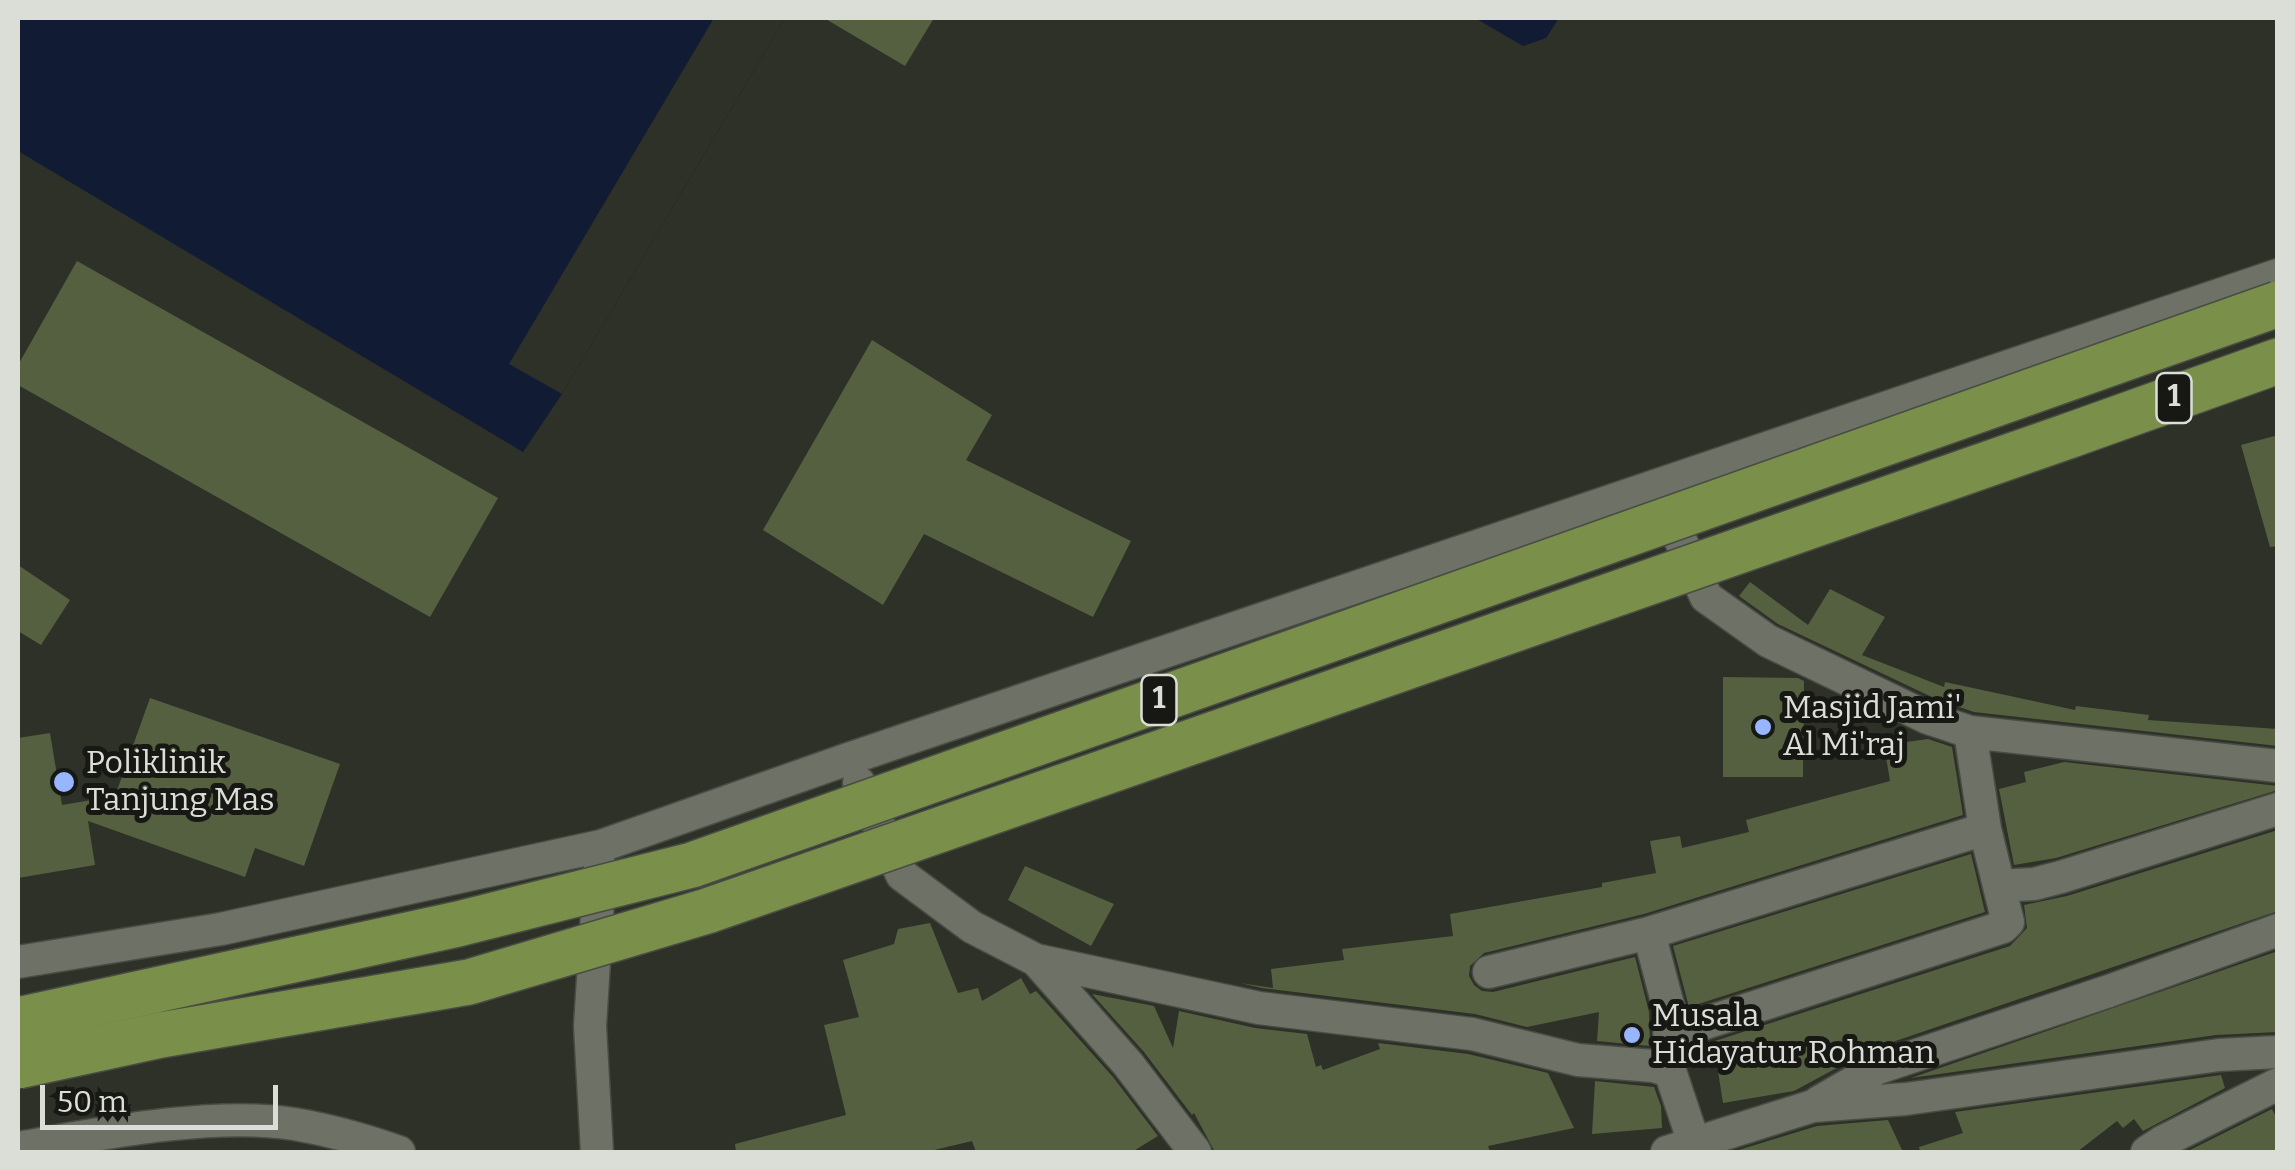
<!DOCTYPE html>
<style>
body{margin:0}
#map{position:relative;width:2295px;height:1170px;overflow:hidden;background:#2d3127;font-family:Bitter,serif}
canvas{display:block}
.frame{position:absolute;inset:0;border:20px solid #dbded7;pointer-events:none}
.scale{position:absolute;left:40px;top:1085px;width:238px;height:45px;box-sizing:border-box;border:5px solid #dbded7;border-top:0;padding-left:12px;font-size:30px;line-height:35px;white-space:nowrap;color:#dbded7;-webkit-text-stroke:8px #171814;paint-order:stroke}
</style>
<div id="map">
<canvas width="2295" height="1170"></canvas>
<div class="frame"></div>
<div class="scale">50 m</div>
</div>
<script>
const c = document.querySelector('canvas').getContext('2d');
c.lineJoin = 'round';
function fill(path, color) {
  c.fillStyle = color;
  c.fill(path, 'evenodd');
}
function stroke(path, color, width, dash) {
  c.strokeStyle = color;
  c.lineWidth = width;
  c.lineCap = dash ? 'butt' : 'round';
  c.setLineDash(dash || []);
  c.stroke(path);
}
function drawText(font, color, halo, rows, align = 'center') {
  c.font = font + ' Bitter,serif';
  c.lineWidth = 10;
  c.setLineDash([]);
  c.textBaseline = 'middle';
  c.strokeStyle = halo;
  c.fillStyle = color;
  for (const [text, x, y, turn = 0] of rows) {
    c.save();
    c.translate(x, y);
    c.rotate((+turn || 0) * Math.PI / 180);
    c.textAlign = isNaN(turn) ? turn : align;
    if (halo) c.strokeText(text, 0, 0);
    c.fillText(text, 0, 0);
    c.restore();
  }
}
fill(new Path2D(`
 M18 18H785L562 394 523 452 18 151Z
 M1475 18H1559L1546 38 1523 46Z`), '#111b33');
fill(new Path2D(`
 M714 18H785L562 394 509 364Z`), '#2d3127');
fill(new Path2D(`
 M824 18H934L905 66Z
 M77 261 498 498 430 617 18 385V365Z
 M872 340 992 415 966 460 1131 541 1093 617 924 534 883 605 763 530Z
 M2278 435V546L2270 547 2241 445Z
 M18 565 70 600 41 645 18 631Z
 M1750 582 1808 625 1830 589 1885 617 1862 655 1944 687 1945 682 2075 710 2076 706 2149 715 2148 720 2278 729V746L1974 712 1936 699 1778 624 1739 596Z
 M1723 677 1798 678 1804 681 1803 777H1723Z
 M150 698 340 764 304 866 255 848 245 877 88 821 95 865 18 878V738L50 733 62 805 115 796Z
 M1928 739 1952 747 1963 815 1644 914 1484 953 1470 966 1469 976 1474 985 1482 991 1493 992 1635 957 1649 1012 1650 1046 1597 1041 1599 1012 1527 1027 1475 1014 1262 988 1240 983 1273 988 1271 969 1344 960 1342 949 1453 936 1450 914 1602 887V883L1656 873 1650 841 1680 836 1682 848 1749 832 1746 820 1890 781 1884 745Z
 M2064 762 2278 786V790L2056 858 2014 865 1999 789 2026 782 2024 772Z
 M2278 830V911L1872 1049 1794 1091 1723 1103 1717 1065 1704 1067V1063L1690 1062V1049L2010 946 2027 928 2024 905 2067 896Z
 M1971 854 1985 912 1689 1007 1673 946Z
 M1025 866 1114 904 1091 946 1008 900Z
 M930 923 958 993 978 988 982 1001 1021 978 1030 994 1036 991 1113 1077 1158 1136 1132 1152H976L972 1141 926 1152H736L735 1144 846 1115 824 1025 859 1017 843 960 894 944 898 929Z
 M2278 951V1032L2216 1035 1911 1078Z
 M1092 994 1154 1006 1173 1048 1179 1011 1255 1028 1307 1034 1316 1067 1321 1065 1323 1070 1380 1049 1378 1043 1468 1054 1548 1073 1574 1128 1488 1146 1490 1152H1215L1194 1113 1192 1115 1144 1052Z
 M2221 1075 2225 1088 2143 1131 2134 1119 2123 1128 2117 1121 2077 1152H1920L1919 1147 1963 1133 1955 1112Z
 M1595 1081 1654 1087 1661 1106 1662 1128 1592 1134Z
 M2272 1109 2278 1121V1152H2186Z
 M1888 1120 1903 1152H1732L1817 1126Z`), '#556041');
const minor = new Path2D(`
 M1663 501 1706 597 1768 641 1928 718 1970 732 2278 766
 M1970 732 1985 829 1999 886 2034 884 2061 877 2278 809
 M859 783 902 875 972 927 1036 960 1128 1064 1195 1152
 M1649 933 1669 1009 1670 1071 1695 1146
 M1036 960 1259 1008 1472 1034 1578 1060 1653 1066 1670 1071
 M18 962 221 929 601 846 848 759 2278 275
 M1489 972 1649 933 1985 829
 M1671 1034 2003 927 2008 922 1999 886
 M1819 1102 1878 1068 2109 991 2278 930
 M18 1148C98 1134 214 1111 294 1124 330 1130 365 1140 399 1152
 M597 1152 590 1026 600 867
 M1667 1152 1813 1106 1906 1099 2219 1055 2278 1052
 M2147 1152 2162 1142 2278 1084`);
const highway = new Path2D(`
 M2071 435 2278 361`);
stroke(minor, '#494c44', 35);
stroke(highway, '#494c44', 48);
stroke(minor, '#6d7166', 32);
stroke(highway, '#7a904a', 45);
const highwayBridge = new Path2D(`
 M18 1020 458 924 692 865 2278 304
 M18 1066 161 1035 469 982 707 911 2071 435`);
stroke(highwayBridge, '#494c44', 48, []);
stroke(highwayBridge, '#7a904a', 45);
for (const [x, y, r, color] of [
 [1763,727,10,"#97b6fd"],
 [64,782,12,"#97b6fd"],
 [1632,1035,10,"#97b6fd"]
]) {
  const dot = new Path2D();
  dot.arc(x, y, r, 0, 2 * Math.PI);
  c.fillStyle = color;
  c.fill(dot);
  stroke(dot, '#171814', 4);
}
for (const [x, y, w] of [
 [2174,398,35],
 [1159,700,35]
]) {
  const box = new Path2D();
  box.roundRect(x - w / 2, y - 25, w, 50, 8);
  c.fillStyle = '#171814';
  c.fill(box);
  stroke(box, '#dbded7', 2.5);
}
drawText('bold 30px', '#dbded7', null, [
 ["1",2174,398],
 ["1",1159,700]
]);
drawText('32px', '#dbded7', '#171814', [
 ["Masjid Jami'",1783,709],
 ["Al Mi'raj",1783,746],
 ["Poliklinik",86,764],
 ["Tanjung Mas",86,801],
 ["Musala",1652,1017],
 ["Hidayatur Rohman",1652,1054]
], 'left');
</script>
